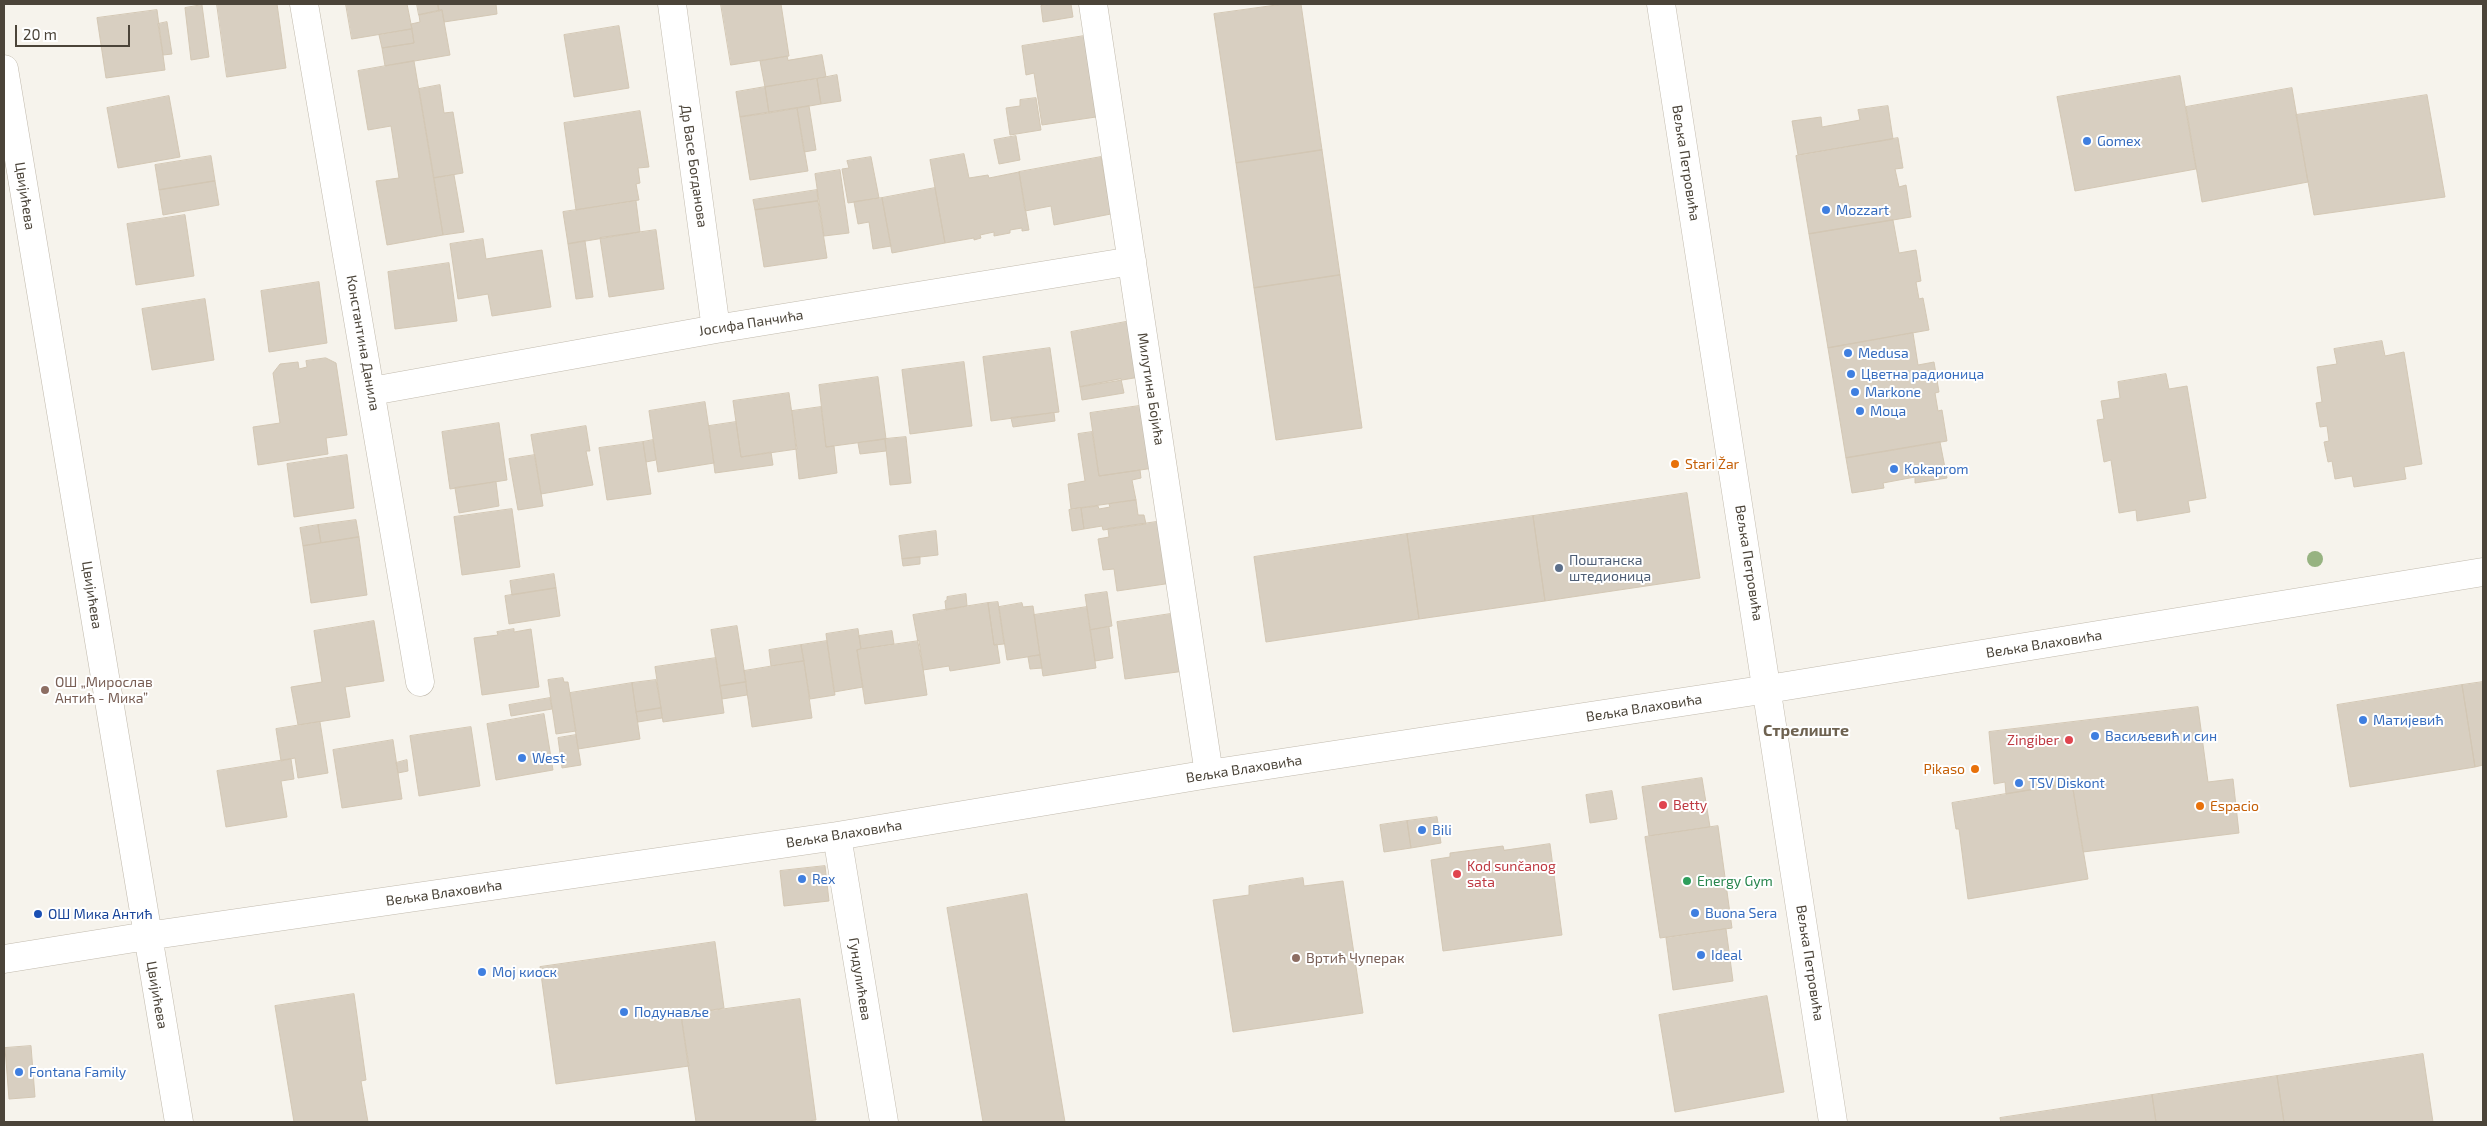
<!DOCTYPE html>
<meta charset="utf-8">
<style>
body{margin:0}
#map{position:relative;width:2487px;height:1126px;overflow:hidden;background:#f6f3ec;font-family:"Exo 2",sans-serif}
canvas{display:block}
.frame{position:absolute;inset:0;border:5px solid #4b4439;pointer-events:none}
.scale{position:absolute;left:15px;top:25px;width:115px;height:22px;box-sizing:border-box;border:2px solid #4b4439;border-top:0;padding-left:6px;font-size:15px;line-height:18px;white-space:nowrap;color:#4b4439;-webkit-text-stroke:4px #fff;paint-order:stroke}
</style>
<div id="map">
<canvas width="2487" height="1126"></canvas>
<div class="frame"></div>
<div class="scale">20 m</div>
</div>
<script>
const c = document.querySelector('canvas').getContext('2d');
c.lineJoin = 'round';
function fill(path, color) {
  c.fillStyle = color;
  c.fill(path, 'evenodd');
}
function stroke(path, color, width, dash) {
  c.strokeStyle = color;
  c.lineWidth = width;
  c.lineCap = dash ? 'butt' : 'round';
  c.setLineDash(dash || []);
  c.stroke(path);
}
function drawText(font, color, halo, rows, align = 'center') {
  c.font = font + ' "Exo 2",sans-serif';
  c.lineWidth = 4;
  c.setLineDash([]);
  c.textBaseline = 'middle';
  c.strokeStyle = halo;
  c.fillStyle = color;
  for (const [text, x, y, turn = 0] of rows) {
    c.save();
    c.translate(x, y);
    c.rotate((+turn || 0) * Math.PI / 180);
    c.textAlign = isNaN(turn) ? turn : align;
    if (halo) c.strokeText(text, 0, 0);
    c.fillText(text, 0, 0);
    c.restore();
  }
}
const building = new Path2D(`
 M217 4H277L286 68 227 77Z
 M346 4H407L412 29 352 39Z
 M417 4H438L439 11 419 15Z
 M438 4H496L497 14 444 22 442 10 439 11Z
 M721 4H781L789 56 731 65Z
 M1052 4H1071L1073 17 1043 22 1041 6Z
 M1284 4H1301L1322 150 1236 163 1214 14Z
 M202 5 209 57 191 60 185 8Z
 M157 10 165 70 106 78 97 18Z
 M442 10 450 55 385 66 382 48 414 43 411 24 420 22 419 15Z
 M167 22 172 54 163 55 158 24Z
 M619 26 629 88 574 97 564 35Z
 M412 29 414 43 382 48 379 35Z
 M1084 36 1096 117 1042 125 1034 73 1026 75 1022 46Z
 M822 55 826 77 765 87 760 61 787 56 788 60Z
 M414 61 443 235 387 245 376 181 399 178 391 126 368 130 358 71Z
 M837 75 841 101 821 104 817 79Z
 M2180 76 2196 169 2075 191 2057 97Z
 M817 79 821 104 769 113 765 87Z
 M440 85 444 113 453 112 463 173 434 178 419 89Z
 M765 87 769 113 740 117 736 92Z
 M2292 88 2308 182 2202 202 2186 107Z
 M2427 95 2445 197 2314 215 2296 115Z
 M169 96 180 157 118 168 107 108Z
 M1036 98 1041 130 1010 135 1006 108 1020 106V100Z
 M809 106 816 150 804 152 797 108Z
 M1888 106 1893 139 1798 155 1792 121 1821 117 1822 127 1860 120 1858 110Z
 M797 108 808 171 750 180 740 117Z
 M640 111 649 167 638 168 640 183 636 184 639 200 576 210 564 123Z
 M1016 136 1020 160 999 164 994 140Z
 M1898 138 1903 168 1895 169 1899 187 1906 185 1911 217 1809 234 1796 156Z
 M1322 150 1340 275 1254 288 1236 163Z
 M964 154 969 178 988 175 989 178 1019 172 1029 230 1022 231V228L1010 230V233L994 236V232L980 235 981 238 974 240V238L945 243 930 160Z
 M211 156 215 181 159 190 155 165Z
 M871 157 879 198 848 203 842 169 849 168 847 161Z
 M1101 157 1111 214 1054 225 1051 206 1025 211 1019 172Z
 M840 170 849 233 824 236 815 174Z
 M454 175 464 232 443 235 434 178Z
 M215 181 219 205 163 215 159 190Z
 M935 188 945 243 892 253 882 198Z
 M817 190 818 201 755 210 753 200Z
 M882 198 891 246 873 249 869 222 858 224 854 202Z
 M636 201 640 232 568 244 563 212Z
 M818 201 827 258 764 267 755 210Z
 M185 215 194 276 136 285 127 224Z
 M1893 220 1899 253 1916 250 1921 281 1916 282 1919 299 1923 298 1929 330 1828 348 1809 234Z
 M656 230 664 289 609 297 600 238Z
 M483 239 486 259 542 250 551 307 492 316 488 294 458 299 450 244Z
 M585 241 593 297 576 299 568 244Z
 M449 263 457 321 395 329 388 272Z
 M1340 275 1362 428 1276 440 1254 288Z
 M319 282 327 343 269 352 261 291Z
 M205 299 214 360 152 370 142 309Z
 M1131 321 1140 377 1080 387 1071 332Z
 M1913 333 1918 365 1934 362 1939 392 1935 393 1938 411 1942 410 1947 441 1846 458 1828 348Z
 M2382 341 2385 356 2404 352 2422 464 2404 467 2406 479 2354 487 2352 476 2335 479 2332 461 2328 462 2324 442 2329 441 2327 426 2320 427 2316 403 2322 402 2317 367 2337 364 2334 349Z
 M1050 348 1059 412 991 421 983 357Z
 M326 358 336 363 347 435 326 438 328 454 258 465 253 427 280 423 273 373 280 364 298 362 299 369 307 367 306 361Z
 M964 362 972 426 910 434 902 370Z
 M2166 374 2169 389 2187 386 2206 498 2188 501 2190 512 2137 521 2136 510 2119 513 2111 460 2104 462 2097 420 2104 419 2101 401 2120 398 2118 382Z
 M878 377 886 439 826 447 819 385Z
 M1121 379 1124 393 1082 400 1080 387Z
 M789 393 797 449 741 457 733 401Z
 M705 402 714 463 658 472 649 411Z
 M1146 405 1154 468 1099 476 1090 413Z
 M821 407 826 447 834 446 837 473 799 479 792 411Z
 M1054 413 1055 421 1013 427 1011 418Z
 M736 422 741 457 771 452 773 465 715 473 709 426Z
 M499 423 507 480 450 489 442 432Z
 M586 426 590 451H586L593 485 541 494 531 435Z
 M1092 432 1099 476 1140 470 1141 478 1132 480 1136 500 1071 509 1068 484 1085 481 1078 434Z
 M906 437 911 483 890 485 885 439Z
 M885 439 886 451 860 454 858 443Z
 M653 440 656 460 646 462 643 442Z
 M643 442 651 494 607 500 599 448Z
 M1940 442 1947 478 1915 483V477L1883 483 1884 488 1852 493 1846 458Z
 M347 455 354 508 294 517 287 464Z
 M535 455 543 506 518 510 509 459Z
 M496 482 499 506 459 513 455 488Z
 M1687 493 1700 578 1545 601 1533 516Z
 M1136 500 1138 515H1144L1146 524 1103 530 1102 526 1084 529 1081 508 1098 506 1099 509 1110 507 1109 504Z
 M1081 508 1084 529 1072 531 1069 510Z
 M512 509 520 567 462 575 454 517Z
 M1533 516 1545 601 1419 619 1407 534Z
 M356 520 359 537 321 543 318 525Z
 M1163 521 1172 583 1117 591 1114 569 1103 570 1098 539 1109 537 1108 529Z
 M318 525 321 543 303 546 300 528Z
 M936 531 938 555 902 559 899 536Z
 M1407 534 1419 619 1266 642 1254 557Z
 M359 537 367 595 311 603 303 546Z
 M920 557V564L903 566 902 559Z
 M554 574 556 588 512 595 510 581Z
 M556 588 560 616 509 624 505 596Z
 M1107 592 1112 626 1090 630 1085 595Z
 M966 594 967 606 946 610 945 601 947 600V597Z
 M998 602 1004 644 994 645 988 603Z
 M988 603 994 645 997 644 1000 663 950 671 949 666 923 670 913 615Z
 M1022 603 1023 607 1033 606 1040 655 1007 660 999 607Z
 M1087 607 1096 668 1043 676 1034 615Z
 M1177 613 1185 671 1125 679 1117 622Z
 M374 621 384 681 345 687 350 717 298 725 291 687 322 682 314 631Z
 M737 626 746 682 720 686 711 630Z
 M1109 627 1113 658 1095 661 1090 630Z
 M514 629V632L531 629 539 687 482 695 474 638 498 635 497 632Z
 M858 629 861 649 857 650 863 687 834 692 826 634Z
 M892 631 894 644 861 649 859 636Z
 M827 641 835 695 810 699 801 645Z
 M919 641 927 695 865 704 857 650Z
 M801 645 804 661 771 666 769 650Z
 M1040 655 1042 668 1030 669 1028 657Z
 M716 658 724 713 663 722 655 667Z
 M804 661 812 718 752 727 744 671Z
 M563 678 564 682H568L576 731 556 734 548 680Z
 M656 680 661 708 636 712 632 683Z
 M746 682 747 695 722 699 720 686Z
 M2483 682V765L2475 767 2462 685Z
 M632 683 640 739 578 749 570 693Z
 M2462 685 2475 767 2350 787 2337 705Z
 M550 698 552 709 511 716 509 705Z
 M2198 707 2208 782 2233 779 2239 833 2083 852 2072 783 2006 794 2005 782 1994 784 1989 732Z
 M661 708 662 718 638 722 636 712Z
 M544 714 553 770 496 780 487 724Z
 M320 722 328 773 298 778 295 758 281 761 276 729Z
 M471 727 480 786 419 796 410 736Z
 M576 735 581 765 562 768 558 738Z
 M393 740 402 799 342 808 333 750Z
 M291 759 294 779 281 781 287 817 226 827 217 771Z
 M407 760 408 771 398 773 396 763Z
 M1702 778 1710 827 1649 836 1642 787Z
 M2072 783 2088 879 1968 899 1959 829H1956L1952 803Z
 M1612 791 1617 819 1590 823 1586 795Z
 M1437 817 1441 843 1411 848 1407 821Z
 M1407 821 1411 848 1384 852 1380 825Z
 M1718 826 1732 928 1660 938 1645 837Z
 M1550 844 1562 935 1443 951 1431 860 1450 857V853L1503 846 1504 850Z
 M825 866 829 901 784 906 780 871Z
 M1303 878 1304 886 1343 881 1363 1013 1233 1032 1213 900 1249 895V886Z
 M1027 894 1065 1122H983L947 908Z
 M1726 929 1733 981 1673 990 1666 938Z
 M715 942 724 1008 681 1015 689 1066 556 1084 540 967Z
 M354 994 366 1080 361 1081 368 1122H294L275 1006Z
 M1767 996 1784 1092 1675 1112 1659 1015Z
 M800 999 816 1120 799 1122H696L681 1015Z
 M31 1046 35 1097 9 1099 5 1048Z
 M2423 1054 2433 1122H2284L2277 1076Z
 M2277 1076 2284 1122H2156L2152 1095Z
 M2152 1095 2156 1122H2001L2000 1118Z`);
fill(building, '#d8cfc1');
stroke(building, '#d3c7b4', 1);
const street = new Path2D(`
 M304 4 420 682
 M672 4 716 329
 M1093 4 1209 774
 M1661 4 1833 1122
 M4 69 179 1122
 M372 391 716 329 1132 261
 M837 836 884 1122
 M4 959 147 936 837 836 1209 774 1768 689 2483 572`);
stroke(street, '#c2bbae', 29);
stroke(street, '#fff', 28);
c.fillStyle = '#97b381';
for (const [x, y] of [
 [2315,559]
]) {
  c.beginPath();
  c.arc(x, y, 8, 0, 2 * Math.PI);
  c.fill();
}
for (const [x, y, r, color] of [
 [2087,141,5,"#3f7fe0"],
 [1826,210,5,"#3f7fe0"],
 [1848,353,5,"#3f7fe0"],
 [1851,374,5,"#3f7fe0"],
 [1855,392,5,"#3f7fe0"],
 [1860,411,5,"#3f7fe0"],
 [1675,464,5,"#e8710a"],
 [1894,469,5,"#3f7fe0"],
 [1559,568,5,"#5c6f8a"],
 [45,690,5,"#8d6e63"],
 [2363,720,5,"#3f7fe0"],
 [2095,736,5,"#3f7fe0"],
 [2069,740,5,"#e0444e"],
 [522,758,5,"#3f7fe0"],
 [1975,769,5,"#e8710a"],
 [2019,783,5,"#3f7fe0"],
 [1663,805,5,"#e0444e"],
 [2200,806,5,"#e8710a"],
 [1422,830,5,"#3f7fe0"],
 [1457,874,5,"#e0444e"],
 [802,879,5,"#3f7fe0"],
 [1687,881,5,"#2e9e5b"],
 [1695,913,5,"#3f7fe0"],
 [38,914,5,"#1a4fb4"],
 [1701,955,5,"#3f7fe0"],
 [1296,958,5,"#8d6e63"],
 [482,972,5,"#3f7fe0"],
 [624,1012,5,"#3f7fe0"],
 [19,1072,5,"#3f7fe0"]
]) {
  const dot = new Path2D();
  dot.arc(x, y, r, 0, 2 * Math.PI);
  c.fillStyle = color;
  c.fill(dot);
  stroke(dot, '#fff', 2);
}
drawText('14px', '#366cbe', '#fff', [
 ["Gomex",2097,141],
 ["Mozzart",1836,210],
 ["Medusa",1858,353],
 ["Цветна радионица",1861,374],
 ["Markone",1865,392],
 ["Моца",1870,411],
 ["Kokaprom",1904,469],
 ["Матијевић",2373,720],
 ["Васиљевић и син",2105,736],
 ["West",532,758],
 ["TSV Diskont",2029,783],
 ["Bili",1432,830],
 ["Rex",812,879],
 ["Buona Sera",1705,913],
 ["Ideal",1711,955],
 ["Мој киоск",492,972],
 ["Подунавље",634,1012],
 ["Fontana Family",29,1072]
], 'left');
drawText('14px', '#4b4439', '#fff', [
 ["Вељка Петровића",1686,163,81],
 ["Др Васе Богданова",694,166,82],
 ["Цвијићева",25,196,81],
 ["Јосифа Панчића",751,323,-9],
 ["Константина Данила",363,343,80],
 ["Милутина Бојића",1151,389,81],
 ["Вељка Петровића",1749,563,81],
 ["Цвијићева",92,595,81],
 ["Вељка Влаховића",2044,644,-9],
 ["Вељка Влаховића",1644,708,-9],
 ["Вељка Влаховића",1244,769,-9],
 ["Вељка Влаховића",844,834,-9],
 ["Вељка Влаховића",444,893,-8],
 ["Вељка Петровића",1810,963,81],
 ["Гундулићева",860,979,81],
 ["Цвијићева",157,995,80]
]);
drawText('14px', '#c56008', '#fff', [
 ["Stari Žar",1685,464],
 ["Pikaso",1965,769,"right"],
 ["Espacio",2210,806]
], 'left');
drawText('14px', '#4e5e75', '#fff', [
 ["Поштанска",1569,560],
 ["штедионица",1569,576]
], 'left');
drawText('14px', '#785e54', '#fff', [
 ["ОШ „Мирослав",55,682],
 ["Антић - Мика”",55,698],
 ["Вртић Чуперак",1306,958]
], 'left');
drawText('14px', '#be3a42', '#fff', [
 ["Zingiber",2059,740,"right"],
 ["Betty",1673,805],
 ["Kod sunčanog",1467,866],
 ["sata",1467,882]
], 'left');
drawText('14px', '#27864d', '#fff', [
 ["Energy Gym",1697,881]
], 'left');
drawText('14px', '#164399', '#fff', [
 ["ОШ Мика Антић",48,914]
], 'left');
drawText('bold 16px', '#6e6250', '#fff', [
 ["Стрелиште",1806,731]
]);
</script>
